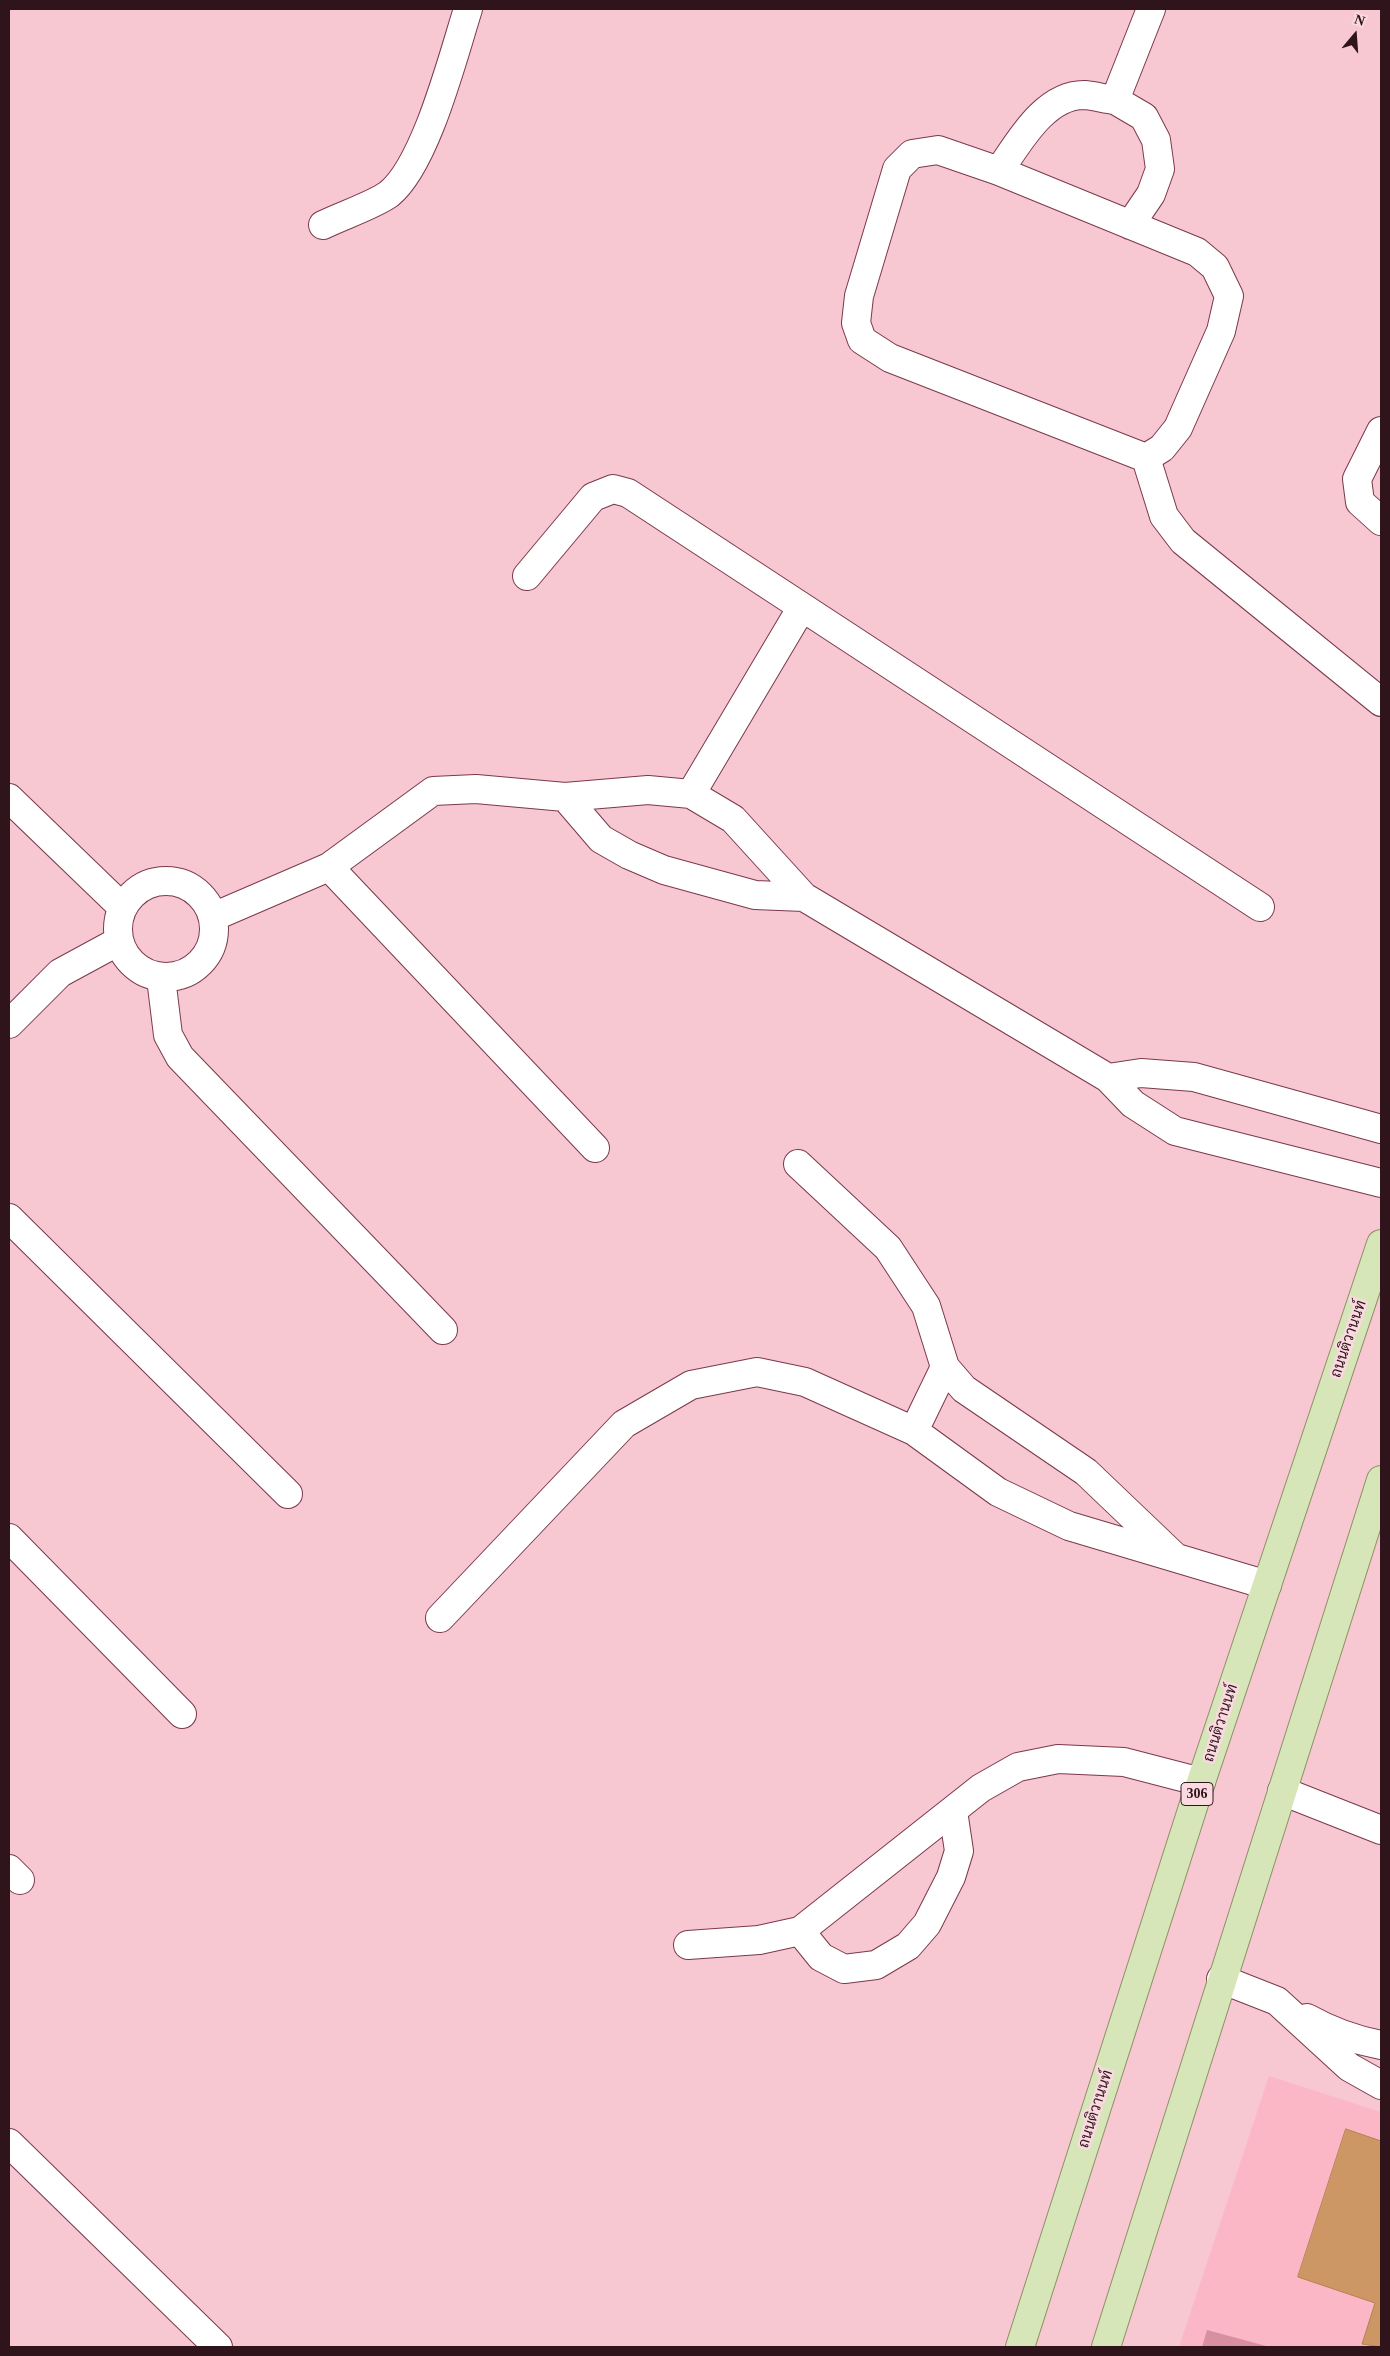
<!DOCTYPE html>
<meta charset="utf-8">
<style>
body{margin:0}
#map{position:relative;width:1390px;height:2356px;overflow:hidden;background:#f7c7d2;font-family:"Times New Roman",serif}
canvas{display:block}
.frame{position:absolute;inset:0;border:10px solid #30141c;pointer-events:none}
.north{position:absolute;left:1330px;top:10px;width:50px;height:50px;-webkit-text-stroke:4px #fad9e0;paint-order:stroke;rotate:18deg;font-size:14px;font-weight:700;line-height:20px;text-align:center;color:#30141c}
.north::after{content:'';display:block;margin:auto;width:18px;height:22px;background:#30141c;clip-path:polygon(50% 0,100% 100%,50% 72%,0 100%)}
</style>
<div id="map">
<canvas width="1390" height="2356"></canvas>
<div class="frame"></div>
<div class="north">N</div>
</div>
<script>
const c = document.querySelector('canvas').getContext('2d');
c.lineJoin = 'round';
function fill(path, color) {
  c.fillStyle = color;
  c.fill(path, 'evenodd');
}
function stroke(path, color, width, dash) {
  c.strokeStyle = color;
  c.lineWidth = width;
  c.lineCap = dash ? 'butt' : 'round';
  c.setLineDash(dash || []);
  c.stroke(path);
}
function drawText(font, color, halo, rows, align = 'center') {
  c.font = font + ' "Times New Roman",Sarabun,serif';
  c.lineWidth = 5;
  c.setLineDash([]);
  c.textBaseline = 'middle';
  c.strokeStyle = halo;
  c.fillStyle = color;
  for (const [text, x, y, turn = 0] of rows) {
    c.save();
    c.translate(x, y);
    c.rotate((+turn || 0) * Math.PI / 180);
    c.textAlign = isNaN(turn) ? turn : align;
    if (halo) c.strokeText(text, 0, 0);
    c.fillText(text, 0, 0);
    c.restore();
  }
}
fill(new Path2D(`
 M1269 2076 1381 2112V2347H1179Z`), '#fcb7c7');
fill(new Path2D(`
 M1207 2330 1270 2347H1202Z`), '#d790a1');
const building = new Path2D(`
 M1346 2129 1381 2141V2347L1362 2344 1375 2303 1298 2277Z`);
fill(building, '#cd9765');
stroke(building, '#b68250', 1);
const minor = new Path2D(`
 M1115 100 1144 117 1156 140 1160 169 1151 194 1130 225
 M938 150 999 171 1197 252 1215 267 1229 296 1221 331 1178 428 1162 448 1146 458 890 358 862 340 856 323 859 296 897 169 912 154Z
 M999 171C1019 142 1045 94 1085 95 1095 96 1106 99 1115 100L1151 9
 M323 225C341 216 374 205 389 194 426 164 453 56 468 9
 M1381 431 1357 479 1360 502 1381 521
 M1146 458 1164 516 1183 541 1381 702
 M527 576 593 497 613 489 628 493 1260 907
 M691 794 802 607
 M565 797 601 839 629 855 664 870 755 895 804 897
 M9 798 122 907
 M329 867 595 1148
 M118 929a48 48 0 1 1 96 0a48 48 0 1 1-96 0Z
 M213 917 329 867 433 791 476 789 565 797 648 790 691 794 733 819 804 897 1108 1078 1133 1104 1175 1131 1381 1183
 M161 978 168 1035 180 1057 443 1330
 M9 1024 60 973 119 941
 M1108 1078 1141 1073 1194 1077 1381 1129
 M798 1164 888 1248 926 1306 945 1367 964 1389 1086 1472 1173 1555
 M9 1218 288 1494
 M914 1431 945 1367
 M9 1538 182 1714
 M440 1618 624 1424 691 1385 757 1372 805 1382 914 1431 998 1492 1069 1526 1267 1585
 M1282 1791 1381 1830
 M9 1869 20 1880
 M800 1931 821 1957 844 1969 876 1965 908 1946 927 1924 951 1877 959 1851 953 1811
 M688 1945 759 1940 800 1931 981 1788 1018 1767 1058 1759 1124 1762 1201 1782
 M1221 1979 1277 2001 1349 2067 1381 2085
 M1307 2018C1330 2031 1355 2040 1381 2045
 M9 2143 218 2347`);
const major = new Path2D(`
 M1020 2347 1201 1782 1381 1244
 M1106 2347 1381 1480`);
stroke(minor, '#7b394c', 30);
stroke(major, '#8b9164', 30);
stroke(minor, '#fff', 28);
stroke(major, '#d7e6b9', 28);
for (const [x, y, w] of [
 [1197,1794,32]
]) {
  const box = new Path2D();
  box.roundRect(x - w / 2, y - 11.5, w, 23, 4);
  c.fillStyle = '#fad9e0';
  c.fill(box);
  stroke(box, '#30141c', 1);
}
drawText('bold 14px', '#30141c', null, [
 ["306",1197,1794]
]);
drawText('15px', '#30141c', '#fad9e0', [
 ["ถนนติวานนท์",1349,1339,-71],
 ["ถนนติวานนท์",1221,1723,-72],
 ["ถนนติวานนท์",1096,2109,-72]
]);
</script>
